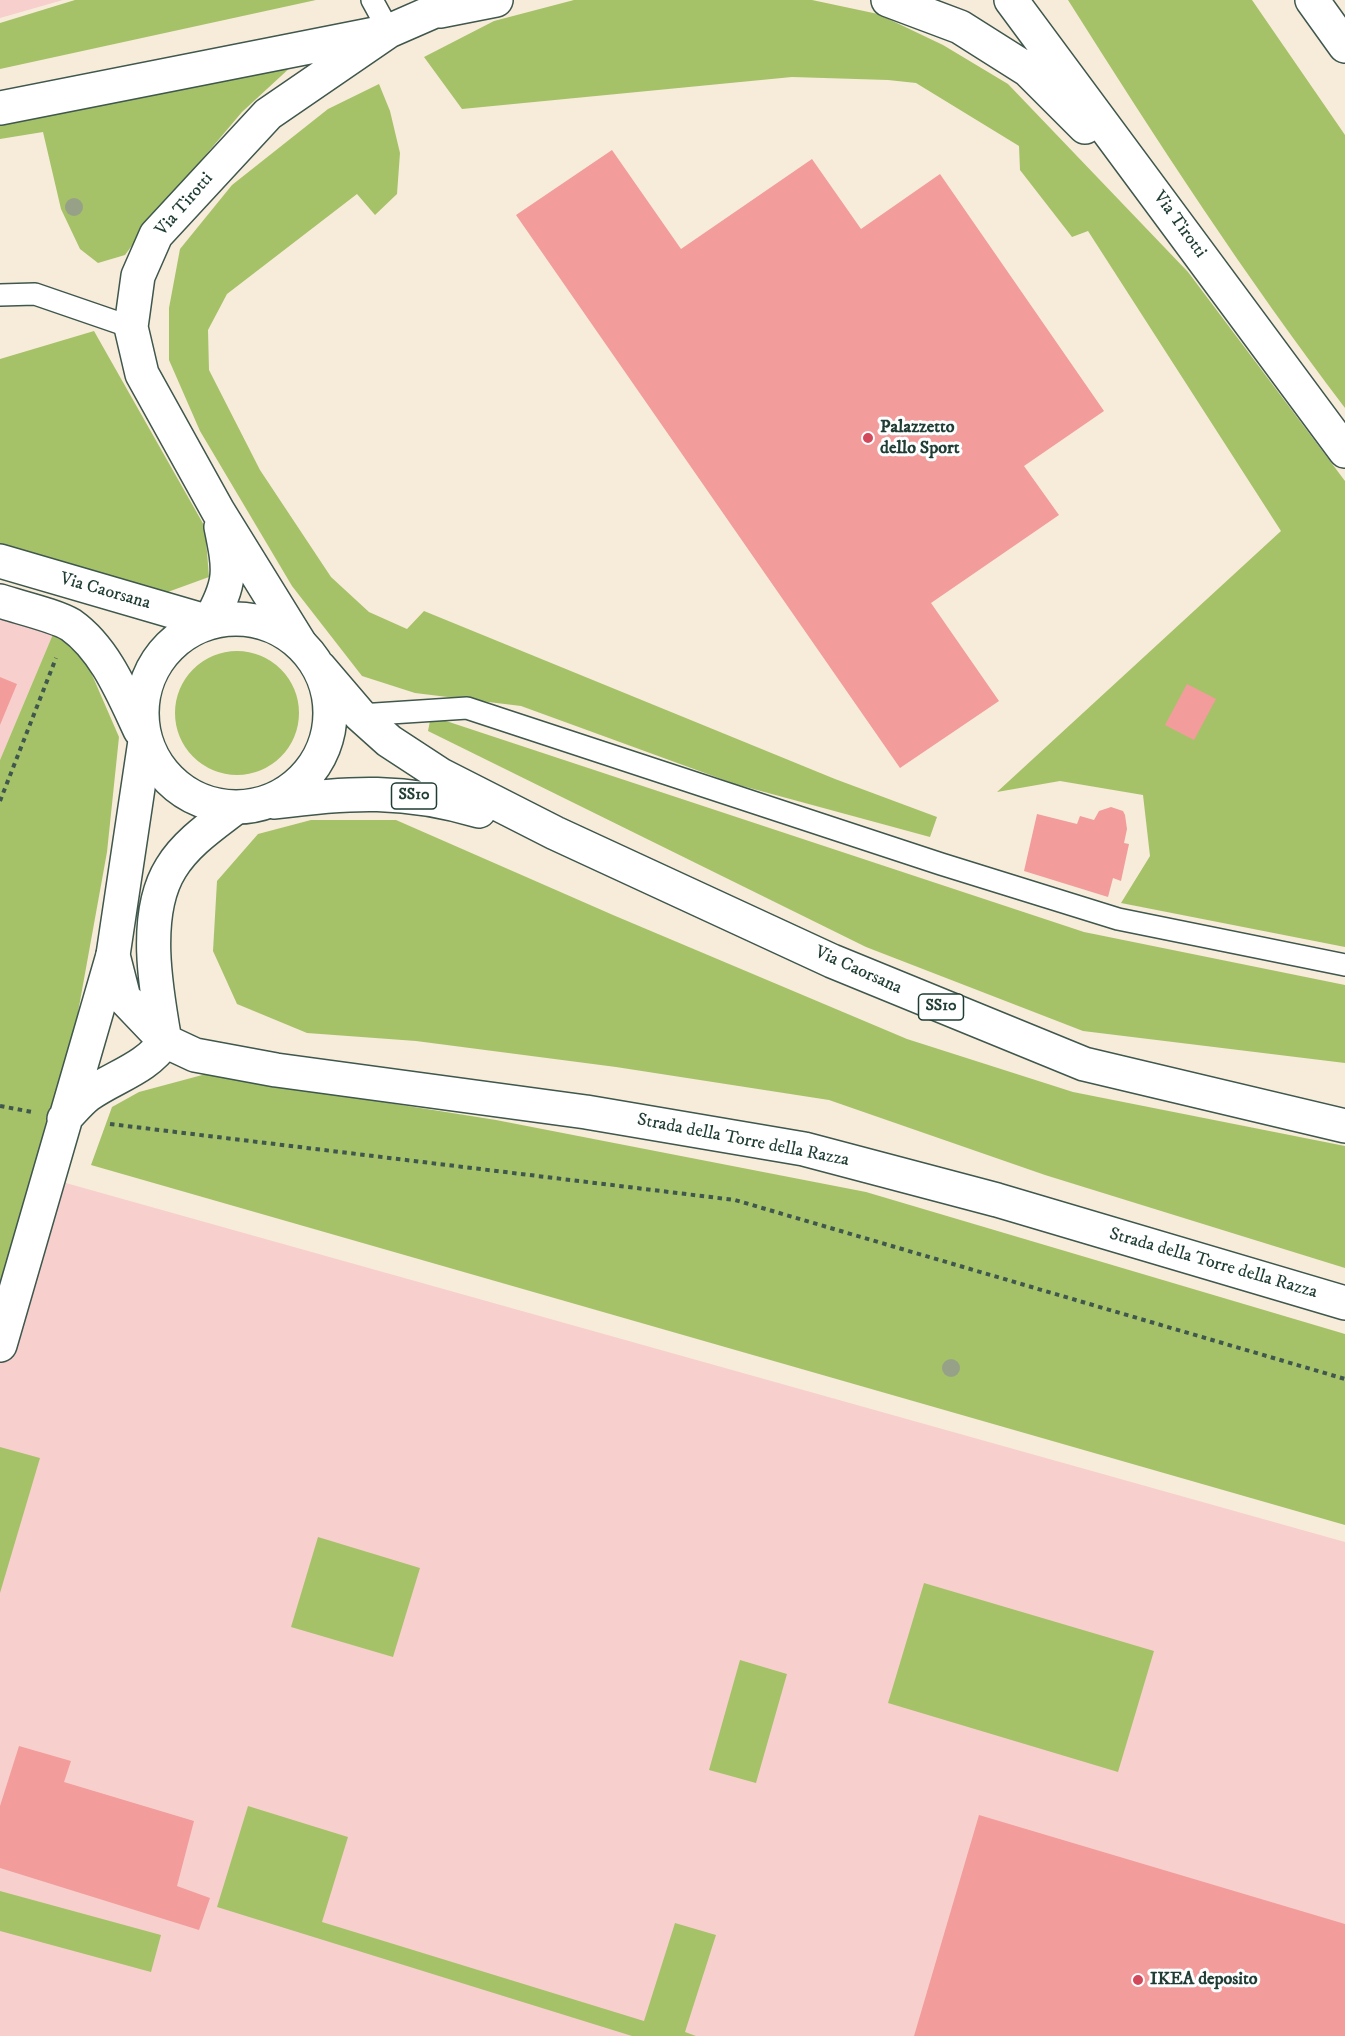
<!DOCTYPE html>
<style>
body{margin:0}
canvas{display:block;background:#f7ebd9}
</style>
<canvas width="1345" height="2036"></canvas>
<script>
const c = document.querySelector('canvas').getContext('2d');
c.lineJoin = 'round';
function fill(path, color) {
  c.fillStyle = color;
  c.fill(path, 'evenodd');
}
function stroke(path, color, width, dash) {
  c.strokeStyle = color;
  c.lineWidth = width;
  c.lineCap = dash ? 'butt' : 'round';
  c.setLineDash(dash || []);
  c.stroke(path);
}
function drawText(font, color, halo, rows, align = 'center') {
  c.font = font + ' "IM FELL DW Pica",serif';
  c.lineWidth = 6;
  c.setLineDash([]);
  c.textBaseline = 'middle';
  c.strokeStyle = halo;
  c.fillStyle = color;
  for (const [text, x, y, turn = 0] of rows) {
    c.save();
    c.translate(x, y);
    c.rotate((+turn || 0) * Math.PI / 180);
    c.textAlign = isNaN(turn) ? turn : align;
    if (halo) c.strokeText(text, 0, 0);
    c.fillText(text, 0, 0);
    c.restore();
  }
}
fill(new Path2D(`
 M0 0H63L0 18Z
 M0 608 56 627 0 760Z
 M48 1178 1345 1542V2036H0V1346Z`), '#f7d0ce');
fill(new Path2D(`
 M75 0H316L0 69V23Z
 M574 0H812L878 14 943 45 1008 84 1188 272 1345 481V947L1121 903 1150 856 1143 795 1060 781 997 792 1281 531 1088 231 1072 237 1020 170 1019 146 916 83 888 80 792 77 462 109 424 57 494 21Z
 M1068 0H1252L1345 135V408C1244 275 1157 141 1068 0Z
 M293 65 242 112 149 222 125 255 98 263 80 249 61 209 43 132 0 139V117Z
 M379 84 390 111 400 153 397 194 375 215 357 194 227 294 208 330 209 370 260 470 331 577 369 612 407 629 424 611 835 779 937 817 930 837 735 784 521 706 415 693 362 676 292 586 200 431 169 360V308L180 249 232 185 328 109Z
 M94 331 205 527 209 577 165 593 0 547V359Z
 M70 624 119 737 107 852 48 1178 0 1346V760L56 627Z
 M175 713a62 62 0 1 1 124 0a62 62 0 1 1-124 0Z
 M431 716 1084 932 1345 985V1063L1083 1031 866 947 428 731Z
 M311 820H396L613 915 907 1039 1073 1092 1345 1146V1268L1045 1175 829 1100 616 1067 416 1041 307 1033 237 1004 213 951 217 881 258 834Z
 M206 1074 496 1120 866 1192 1345 1334V1525L91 1165 112 1107 139 1092Z
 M0 1447 40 1458 0 1593Z
 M318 1537 420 1568 393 1657 291 1627Z
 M924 1583 1154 1651 1118 1772 888 1703Z
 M740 1660 787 1674 756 1783 709 1770Z
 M248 1806 348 1837 322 1922 644 2021 675 1923 716 1935 685 2032 696 2036H632L217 1907Z
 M0 1891 161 1935 151 1972 0 1931Z`), '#a6c269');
fill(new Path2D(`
 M612 150 681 249 812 159 861 229 940 174 1104 411 1024 466 1059 515 931 603 999 701 900 768 516 215Z
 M0 677 17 684 0 725Z
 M1187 684 1216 699 1194 740 1165 725Z
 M1111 807 1123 811 1125 815 1127 829 1124 843 1129 844 1121 881 1113 878 1108 897 1024 871 1037 814 1077 824 1080 816 1094 820 1099 811Z
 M19 1746 71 1761 64 1782 194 1821 177 1886 210 1898 199 1930 0 1868V1806Z
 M979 1815 1345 1924V2036H914Z`), '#f29d9b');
const lane = new Path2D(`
 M372 0 389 31
 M0 295 35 294 131 327
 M360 715 467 708 941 864 1118 919 1345 965`);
const street = new Path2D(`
 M888 0 960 27 1028 70 1085 127
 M1011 0 1345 451
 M440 11 496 0
 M0 108 375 34
 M209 622C232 582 230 571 221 527
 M299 642 218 511 142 374 131 327 138 276 156 235 268 114 389 31 460 0
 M64 1119C72 1111 79 1102 88 1095 115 1076 146 1069 165 1041
 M0 1345 113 955`);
const secondary = new Path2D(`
 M145 741 113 955 124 998 165 1041 195 1055 276 1070 586 1112 804 1149 997 1200 1345 1303
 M165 1041C156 990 142 914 171 868 186 843 213 825 235 808`);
const primary = new Path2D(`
 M0 561 209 622
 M0 601C18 607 57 616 71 625 105 649 123 694 140 730
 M142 713a94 94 0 1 1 188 0a94 94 0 1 1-188 0Z
 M319 667 360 715 389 741 441 775 555 833 832 961 1084 1064 1345 1126
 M275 802C350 792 405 789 479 811`);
const highway = new Path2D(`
 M1312 0 1345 46`);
stroke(lane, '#3f574d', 24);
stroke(street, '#3f574d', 36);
stroke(secondary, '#3f574d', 36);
stroke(primary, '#3f574d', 36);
stroke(highway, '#3f574d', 36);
stroke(new Path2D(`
 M0 801 56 658
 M0 1106 32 1112
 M110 1124 735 1200 1345 1379`), '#3f574d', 4, [4.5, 4.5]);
stroke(lane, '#fff', 21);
stroke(street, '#fff', 33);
stroke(secondary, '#fff', 33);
stroke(primary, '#fff', 33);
stroke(highway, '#fff', 33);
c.fillStyle = '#97a187';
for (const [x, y] of [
 [74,207],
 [951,1368]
]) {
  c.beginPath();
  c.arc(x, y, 9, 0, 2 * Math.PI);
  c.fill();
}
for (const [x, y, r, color] of [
 [868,438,6,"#d1495b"],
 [1138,1980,6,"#d1495b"]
]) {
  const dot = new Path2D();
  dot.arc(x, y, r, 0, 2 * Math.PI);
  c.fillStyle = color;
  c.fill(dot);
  stroke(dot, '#fff', 2);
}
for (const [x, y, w] of [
 [414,796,45],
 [941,1007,45]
]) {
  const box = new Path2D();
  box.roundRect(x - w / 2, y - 13, w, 26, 4.5);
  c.fillStyle = '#fff';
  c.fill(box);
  stroke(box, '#1f3d34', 1.5);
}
drawText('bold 16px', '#1f3d34', null, [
 ["SS10",414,796],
 ["SS10",941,1007]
]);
drawText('18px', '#1f3d34', '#fff', [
 ["Via Tirotti",185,205,-49],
 ["Via Tirotti",1179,225,54],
 ["Via Caorsana",105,592,16],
 ["Via Caorsana",858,971,24],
 ["Strada della Torre della Razza",743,1141,11],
 ["Strada della Torre della Razza",1213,1264,16]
]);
drawText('bold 18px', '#1f3d34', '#fff', [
 ["Palazzetto",880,428],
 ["dello Sport",880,449],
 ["IKEA deposito",1150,1980]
], 'left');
</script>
